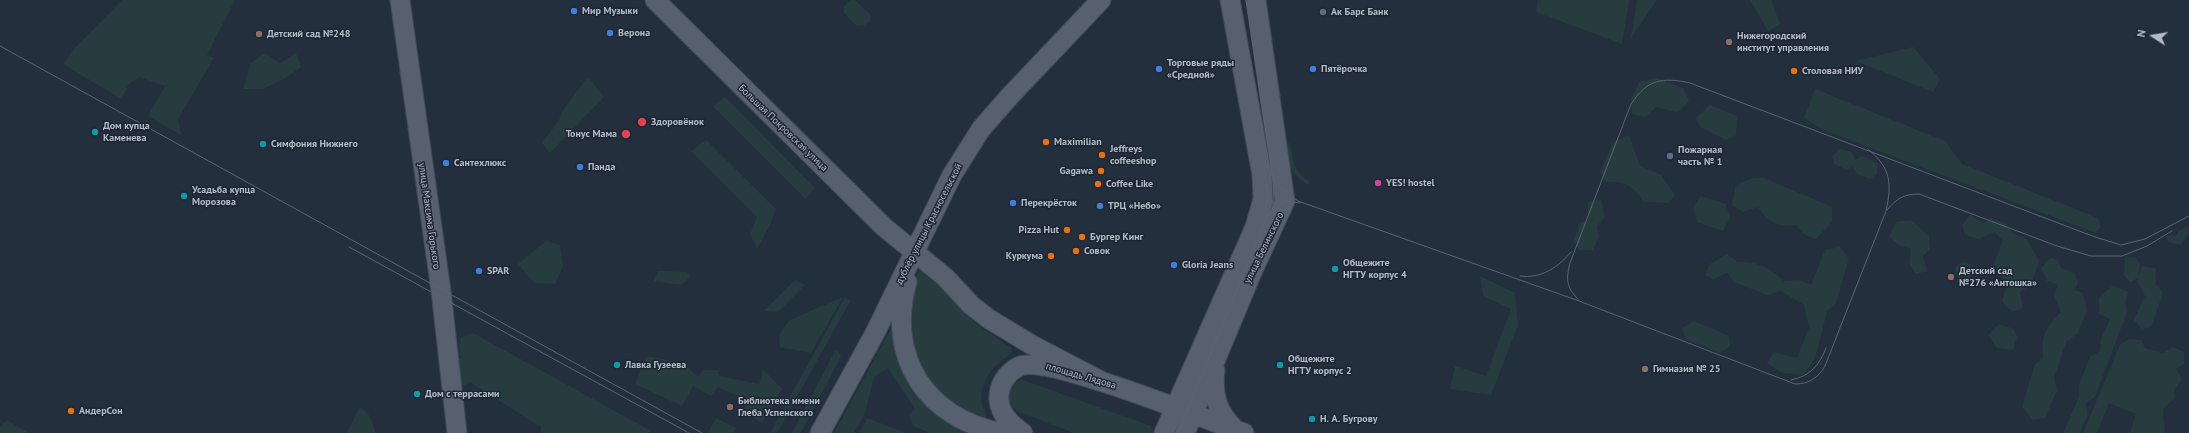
<!DOCTYPE html>
<meta charset="utf-8">
<style>
body{margin:0}
#map{position:relative;width:2189px;height:433px;overflow:hidden;background:#242f3e;font-family:"PT Sans",sans-serif}
canvas{display:block}
.north{position:absolute;left:2133px;top:16px;width:40px;height:40px;-webkit-text-stroke:3px #1d2633;paint-order:stroke;rotate:282deg;font-size:11px;font-weight:700;line-height:16px;text-align:center;color:#b4bcc9}
.north::after{content:'';display:block;margin:auto;width:14px;height:18px;background:#b4bcc9;clip-path:polygon(50% 0,100% 100%,50% 72%,0 100%)}
</style>
<div id="map">
<canvas width="2189" height="433"></canvas>
<div class="north">N</div>
</div>
<script>
const c = document.querySelector('canvas').getContext('2d');
c.lineJoin = 'round';
function fill(path, color) {
  c.fillStyle = color;
  c.fill(path, 'evenodd');
}
function stroke(path, color, width, dash) {
  c.strokeStyle = color;
  c.lineWidth = width;
  c.lineCap = dash ? 'butt' : 'round';
  c.setLineDash(dash || []);
  c.stroke(path);
}
function drawText(font, color, halo, rows, align = 'center') {
  c.font = font + ' "PT Sans",sans-serif';
  c.lineWidth = 3;
  c.setLineDash([]);
  c.textBaseline = 'middle';
  c.strokeStyle = halo;
  c.fillStyle = color;
  for (const [text, x, y, turn = 0] of rows) {
    c.save();
    c.translate(x, y);
    c.rotate((+turn || 0) * Math.PI / 180);
    c.textAlign = isNaN(turn) ? turn : align;
    if (halo) c.strokeText(text, 0, 0);
    c.fillText(text, 0, 0);
    c.restore();
  }
}
fill(new Path2D(`
 M122 0H235L207 55 214 58 178 119 181 135 148 116 165 86 139 77 129 84 121 99 63 64 74 49Z
 M852 0H855L870 14V21L865 25 857 26 844 13V6Z
 M1538 0H1629L1622 44 1536 12Z
 M1637 0H1657L1631 38Z
 M1750 0H1771L1780 24 1768 31Z
 M1913 47 1940 79 1933 92 1856 61Z
 M265 53 280 63 296 53 301 67 284 79 263 89H243L251 63Z
 M588 77 604 97 550 153 542 143 559 120 563 110Z
 M1656 78 1683 88 1689 101 1678 112 1656 107 1646 117 1632 114 1631 100 1639 82Z
 M1815 89 1945 141 1962 164 2098 218 2101 227 2096 233 1823 130 1804 118Z
 M725 97 815 188 806 199 713 106Z
 M1710 105 1737 116 1736 135 1726 140 1700 127 1696 118Z
 M1629 135 1640 166 1661 175 1675 195 1669 203 1644 202C1633 186 1626 180 1606 182L1600 172 1614 141Z
 M706 140 776 209 770 225 757 249 750 234 757 217 691 151Z
 M1290 143C1294 163 1292 170 1310 182L1308 185C1288 171 1290 167 1287 144Z
 M1840 149 1852 152 1855 160 1862 156 1877 163V174L1870 179 1857 174 1853 167 1847 170 1834 164 1832 156Z
 M1753 178H1764L1832 207V222L1816 239 1805 235 1796 225C1780 228 1766 221 1758 207L1743 212 1732 205 1736 185Z
 M1701 196 1726 204 1730 218 1723 231 1697 222 1693 207Z
 M1601 199 1605 217 1597 226 1599 237 1593 250H1579L1574 241 1580 223 1588 220V203Z
 M1970 215 1984 223 1991 218 2007 224 2012 233 2027 239 2039 261 2031 285 2020 292 2023 308 2012 312 2002 301 2007 284 1994 264 2003 240 1994 232 1979 239 1965 235 1962 225Z
 M1911 220 1929 236 1930 249 1923 256 1927 271 1916 274 1909 263 1911 249 1899 245 1889 237 1896 222Z
 M2189 226V233L2181 245 2168 242 2166 236 2176 235 2180 230Z
 M546 241 560 245 563 266 555 284 534 283 518 264Z
 M1840 247 1849 258 1836 303 1827 311 1815 359 1803 375 1782 373 1767 363 1774 352 1797 358 1809 328 1804 305 1781 291 1767 295 1734 282 1727 273 1713 279 1705 275 1710 264 1727 254 1738 262C1754 260 1773 269 1783 281L1798 280 1811 285 1825 250Z
 M2135 257 2140 264 2138 277 2142 266 2156 268 2155 283 2163 293 2151 327 2142 329 2134 320 2145 296 2138 282V278L2130 282 2124 275 2125 258Z
 M2050 258 2058 260 2061 268 2075 273 2078 283 2075 290 2083 293 2087 311 2078 333 2066 342 2054 378 2057 390 2045 418 2033 420 2022 407 2035 364 2043 358C2040 339 2046 325 2061 312L2055 297 2057 284 2047 281 2041 268Z
 M1955 271a9 9 0 1 1 18 0a9 9 0 1 1-18 0Z
 M923 269 975 323 1012 349 1011 354C994 365 978 381 982 404 983 410 988 416 986 422L950 405 921 375 907 335 911 291 919 270Z
 M658 271 686 272 691 276 681 285 654 281Z
 M1480 276 1515 293 1518 325 1491 395 1450 389 1455 366 1486 376 1511 309 1483 296Z
 M795 280 805 285 778 312 764 311Z
 M2111 287 2119 288 2128 292 2125 302 2127 312 2095 397 2086 403 2088 414 2080 433H2063L2079 397V385L2090 357 2100 351 2101 339 2110 319 2099 314V298Z
 M843 297 811 353 780 347 779 334 790 320Z
 M845 297 850 301 777 433H770Z
 M1694 321 1729 336 1730 346 1720 353 1686 339 1682 328Z
 M1999 324 2014 329 2017 337 2013 350 1997 348 1988 335Z
 M891 329 894 331C898 377 926 416 969 433H930L913 426 909 415 915 409 888 368 874 377 865 413 854 433H834Z
 M473 333 651 431 650 433H541V427L471 383 455 389 452 359 461 358 459 350 460 338Z
 M2129 339 2141 340 2145 348 2163 353 2173 347 2184 352V364L2176 369 2182 379 2174 390 2175 398 2163 409 2165 433H2130L2136 414 2109 403 2097 433H2083L2120 345Z
 M836 349 841 356 801 433H792Z
 M646 356 683 363 698 377 703 370H718L719 376 759 384 763 369 782 389 762 423 746 413 745 399 718 387 711 396 693 386 682 406 635 384Z
 M1023 380 1151 426 1153 433H1074L1017 411 1009 404 1008 399 1010 389 1018 381Z
 M360 407C370 412 373 423 375 433H347Z
 M716 418 736 428 733 433H708Z
 M867 418 906 433H860Z
 M7 420 29 433H0V426Z`), '#263c3f');
const major = new Path2D(`
 M400 0 441 291 457 433
 M655 0 884 227 945 277 971 305 989 319 1032 345 1101 381
 M907 282C886 357 926 419 1003 433
 M1215 370C1212 394 1217 413 1236 430
 M820 433 875 333 952 175 981 129 1009 97 1101 0
 M1023 433C1012 425 1000 415 999 400 998 385 1007 372 1020 366 1048 355 1207 420 1244 433
 M1164 433 1255 227 1263 199 1262 175 1230 0
 M1185 433 1253 270 1285 201 1256 0`);
stroke(major, '#414a57', 21);
stroke(major, '#56606e', 19);
stroke(new Path2D(`
 M0 46 702 433
 M1264 161 1278 186 1298 201 1579 301 1795 384C1809 384 1818 378 1825 366L1886 211C1892 183 1891 168 1868 149
 M1887 210C1897 198 1904 194 1919 194L2057 246 2091 256H2122L2147 246 2172 231
 M1265 212 1268 198 1265 170
 M1270 212 1285 201 1300 203
 M349 247 689 433
 M1520 276C1541 279 1559 267 1571 252
 M1578 299C1566 287 1566 279 1570 263L1631 104C1648 79 1662 77 1690 83L2095 237 2121 245 2145 239 2189 216
 M1791 380C1810 376 1819 366 1826 348
 M1178 433 1274 199 1273 179 1246 0`), '#5a6575', 1);
for (const [x, y, r, color] of [
 [574,11,4,"#3f7fe0"],
 [1323,12,4,"#5c6f8a"],
 [610,33,4,"#3f7fe0"],
 [259,34,4,"#8d6e63"],
 [1729,42,4,"#8d6e63"],
 [1159,69,4,"#3f7fe0"],
 [1313,69,4,"#3f7fe0"],
 [1794,71,4,"#e8710a"],
 [642,122,5,"#e0444e"],
 [95,132,4,"#0f9aa8"],
 [626,134,5,"#e0444e"],
 [1046,142,4,"#e8710a"],
 [263,144,4,"#0f9aa8"],
 [1102,155,4,"#e8710a"],
 [1670,156,4,"#5c6f8a"],
 [446,163,4,"#3f7fe0"],
 [580,167,4,"#3f7fe0"],
 [1101,171,4,"#e8710a"],
 [1378,183,4,"#d1479c"],
 [1098,184,4,"#e8710a"],
 [184,196,4,"#0f9aa8"],
 [1013,203,4,"#3f7fe0"],
 [1100,206,4,"#3f7fe0"],
 [1067,230,4,"#e8710a"],
 [1082,237,4,"#e8710a"],
 [1076,251,4,"#e8710a"],
 [1051,256,4,"#e8710a"],
 [1174,265,4,"#3f7fe0"],
 [1335,269,4,"#0f9aa8"],
 [479,271,4,"#3f7fe0"],
 [1951,277,4,"#8d6e63"],
 [617,365,4,"#0f9aa8"],
 [1280,365,4,"#0f9aa8"],
 [1645,369,4,"#8d6e63"],
 [417,394,4,"#0f9aa8"],
 [730,407,4,"#8d6e63"],
 [71,411,4,"#e8710a"],
 [1312,419,4,"#0f9aa8"]
]) {
  const dot = new Path2D();
  dot.arc(x, y, r, 0, 2 * Math.PI);
  c.fillStyle = color;
  c.fill(dot);
  stroke(dot, '#1d2633', 1.5);
}
drawText('bold 10px', '#b4bcc9', '#1d2633', [
 ["Мир Музыки",582,11],
 ["Ак Барс Банк",1331,12],
 ["Верона",618,33],
 ["Детский сад №248",267,34],
 ["Нижегородский",1737,36],
 ["институт управления",1737,48],
 ["Торговые ряды",1167,63],
 ["«Средной»",1167,75],
 ["Пятёрочка",1321,69],
 ["Столовая НИУ",1802,71],
 ["Здоровёнок",651,122],
 ["Дом купца",103,126],
 ["Каменева",103,138],
 ["Тонус Мама",617,134,"right"],
 ["Maximilian",1054,142],
 ["Симфония Нижнего",271,144],
 ["Jeffreys",1110,149],
 ["coffeeshop",1110,161],
 ["Пожарная",1678,150],
 ["часть № 1",1678,162],
 ["Сантехлюкс",454,163],
 ["Панда",588,167],
 ["Gagawa",1093,171,"right"],
 ["YES! hostel",1386,183],
 ["Coffee Like",1106,184],
 ["Усадьба купца",192,190],
 ["Морозова",192,202],
 ["Перекрёсток",1021,203],
 ["ТРЦ «Небо»",1108,206],
 ["Pizza Hut",1059,230,"right"],
 ["Бургер Кинг",1090,237],
 ["Совок",1084,251],
 ["Куркума",1043,256,"right"],
 ["Общежите",1343,263],
 ["НГТУ корпус 4",1343,275],
 ["Gloria Jeans",1182,265],
 ["SPAR",487,271],
 ["Детский сад",1959,271],
 ["№276 «Антошка»",1959,283],
 ["Общежите",1288,359],
 ["НГТУ корпус 2",1288,371],
 ["Лавка Гузеева",625,365],
 ["Гимназия № 25",1653,369],
 ["Дом с террасами",425,394],
 ["Библиотека имени",738,401],
 ["Глеба Успенского",738,413],
 ["АндерСон",79,411],
 ["Н. А. Бугрову",1320,419]
], 'left');
drawText('10px', '#b4bcc9', '#1d2633', [
 ["Большая Покровская улица",783,128,44],
 ["улица Максима Горького",429,216,82],
 ["дублёр улицы Красносельской",929,224,-63],
 ["улица Белинского",1264,248,-64],
 ["площадь Лядова",1081,376,16]
]);
</script>
